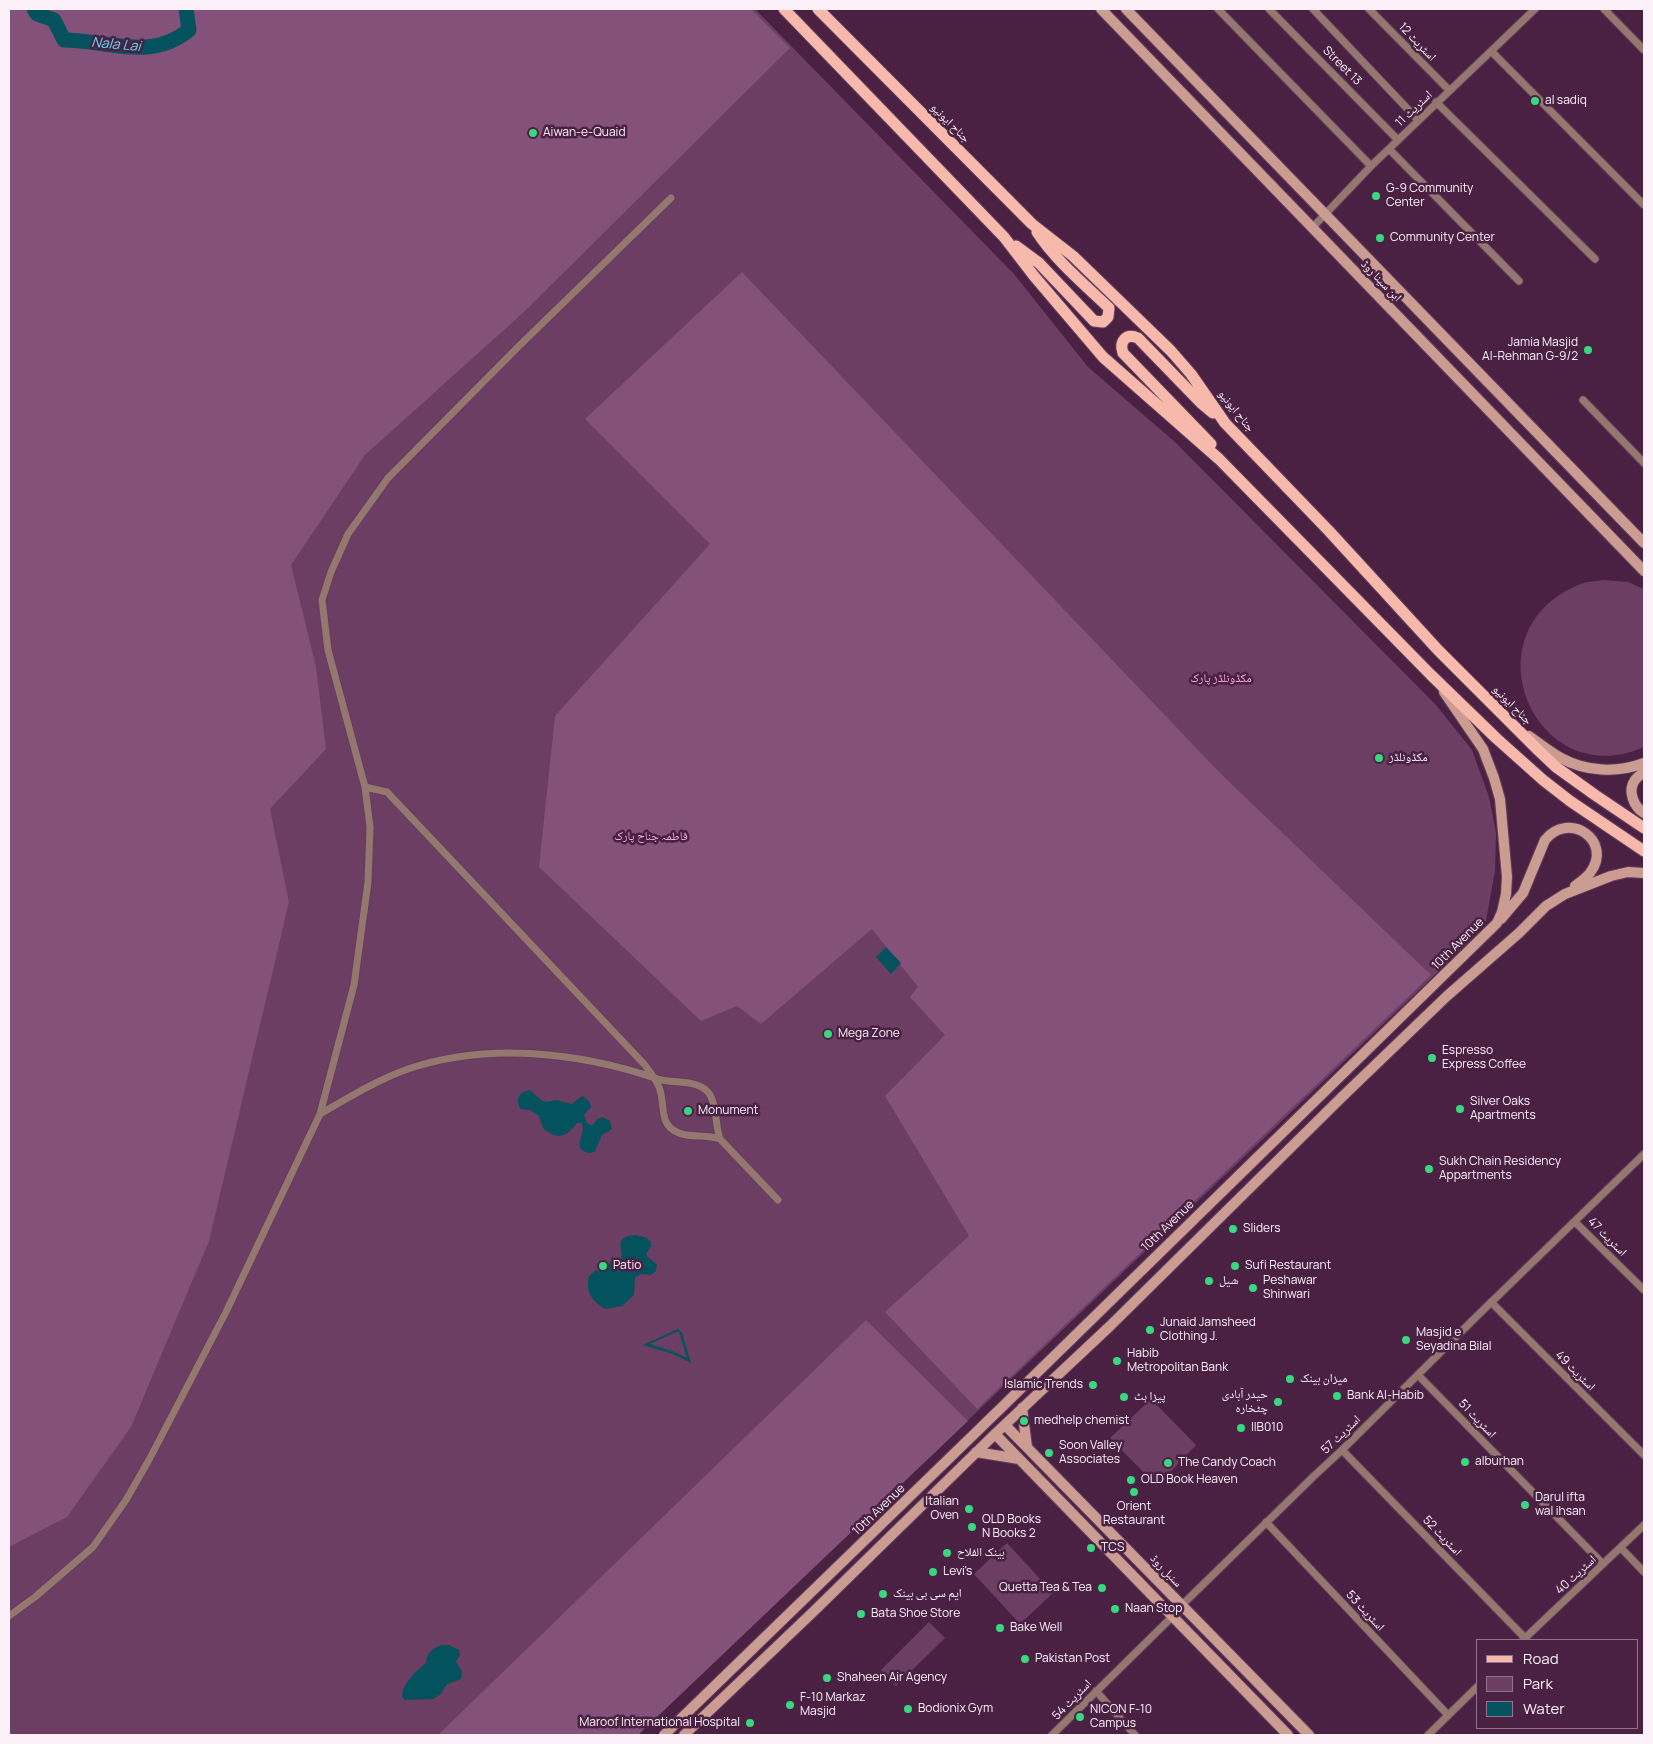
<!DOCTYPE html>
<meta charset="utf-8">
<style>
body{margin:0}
#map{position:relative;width:1653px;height:1744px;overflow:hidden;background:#4a2143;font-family:Manrope,sans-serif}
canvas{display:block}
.frame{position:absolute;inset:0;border:10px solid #fcf1f9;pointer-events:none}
.legend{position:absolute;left:1476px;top:1639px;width:162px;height:90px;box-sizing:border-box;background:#4a2143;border:1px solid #91748c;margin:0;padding:6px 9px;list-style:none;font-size:15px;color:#fcf1f9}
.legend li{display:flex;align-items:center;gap:10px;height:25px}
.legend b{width:25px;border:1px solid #91748c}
</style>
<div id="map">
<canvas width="1653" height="1744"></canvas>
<div class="frame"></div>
<ul class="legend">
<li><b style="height:6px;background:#f6b9ab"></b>Road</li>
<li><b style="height:14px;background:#6c3e63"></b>Park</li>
<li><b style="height:14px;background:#05525f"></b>Water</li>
</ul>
</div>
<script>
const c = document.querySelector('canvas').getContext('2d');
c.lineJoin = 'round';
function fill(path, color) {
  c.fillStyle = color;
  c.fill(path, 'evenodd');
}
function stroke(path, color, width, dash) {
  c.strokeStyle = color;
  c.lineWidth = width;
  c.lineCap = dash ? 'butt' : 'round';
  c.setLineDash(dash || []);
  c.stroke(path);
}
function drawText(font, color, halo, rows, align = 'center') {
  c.font = font + ' Manrope,"Noto Naskh Arabic",sans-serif';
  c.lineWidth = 5;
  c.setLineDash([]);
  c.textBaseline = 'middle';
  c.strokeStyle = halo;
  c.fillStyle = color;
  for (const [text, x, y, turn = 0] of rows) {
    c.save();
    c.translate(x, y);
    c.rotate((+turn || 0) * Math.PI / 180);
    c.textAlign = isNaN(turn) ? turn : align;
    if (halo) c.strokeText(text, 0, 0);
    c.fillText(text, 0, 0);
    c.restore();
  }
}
fill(new Path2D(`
 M9 9H755L1014 274 1088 367 1175 442 1436 705 1472 750 1489 797 1496 833 1495 871 1486 921 1478 930 1477 933 1440 970 638 1735H9Z
 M1604 580 1628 582 1644 589V747C1536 795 1465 633 1578 585 1585 582 1595 581 1604 580Z
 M1151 1399 1196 1445 1157 1486 1110 1438Z
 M1007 1543 1053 1593 1020 1624 974 1574Z
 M929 1622 945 1638 896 1686 881 1670Z`), '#6c3e63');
fill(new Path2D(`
 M9 9H751L790 48 525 311 365 455 291 565 316 667 326 749 270 809 289 902 209 1241 131 1427 67 1517 9 1547Z
 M742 272 1220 773 1431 975 977 1409 885 1312 969 1236 885 1096 945 1035 910 997 918 987 872 929 761 1024 737 1006 701 1021 539 867 555 716 710 544 585 419Z
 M866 1320 968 1421 638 1735H438Z`), '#835179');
fill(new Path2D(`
 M886 947 901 963 891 974 876 957Z
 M530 1090 541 1100 546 1102 556 1100 572 1104 582 1096C587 1099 590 1101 591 1107L584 1115 587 1123 592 1126 597 1119 603 1117 610 1121 612 1129 602 1135 595 1151C590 1155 584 1152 580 1148 578 1139 585 1132 582 1123H577C566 1137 558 1141 543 1128L539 1116 530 1110 521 1109C514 1100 519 1092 530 1090Z
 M635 1235 645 1237 651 1242V1246L646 1254 648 1257 657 1265 656 1271 651 1275 640 1274 635 1278 634 1295 622 1306 606 1309C592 1302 585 1291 589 1276L596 1270 603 1271 608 1269 612 1257 617 1260 621 1259C624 1246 612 1238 635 1235Z
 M678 1329 682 1333 691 1363 673 1354 643 1345ZM676 1332H679L687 1358 672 1351 650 1344Z
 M443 1645H449L459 1650 460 1655 456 1662 462 1671 461 1679 447 1684 441 1694 433 1699 404 1700 402 1696C403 1683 416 1671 426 1663 426 1654 434 1646 443 1645Z`), '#05525f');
stroke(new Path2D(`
 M34 9 37 14 54 20 64 40C108 40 150 62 189 30L186 9`), '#05525f', 15);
const street = new Path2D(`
 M1218 9 1371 166
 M1269 9 1398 140
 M1313 9 1418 120
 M1369 9 1449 90
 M1604 9 1644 50
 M1491 51 1644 205
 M1436 102 1595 259
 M1389 149 1519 281
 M1312 228 1371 166 1535 9
 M1583 400 1644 463
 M365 787 387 792 644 1064C650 1072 657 1080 660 1090 665 1106 659 1126 679 1133 690 1138 705 1134 720 1139
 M320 1114C348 1098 377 1080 408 1069 489 1042 578 1052 658 1079 674 1084 696 1079 708 1092 717 1103 715 1125 720 1139L778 1200
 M1575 1222 1644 1290
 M1491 1302 1644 1455
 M1418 1375 1603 1564
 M1342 1450 1525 1638
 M1266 1522 1448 1715
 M1621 1548 1644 1572
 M1182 1605 1314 1476 1342 1450 1477 1316 1644 1154
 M9 1616 35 1597 93 1547 126 1500 150 1458 226 1312 320 1114 354 985 368 882 370 827 365 787 328 650 322 600 331 572 348 534 388 478 520 345 671 198
 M1523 1640 1644 1525
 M1096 1691 1135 1735
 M1052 1735 1172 1617
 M1428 1735 1477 1687`);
const secondary = new Path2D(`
 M1101 9 1644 571
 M1126 9 1644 543
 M1529 736C1540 744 1550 752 1561 758 1586 772 1618 773 1644 763
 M1644 772C1641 775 1637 777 1635 780 1627 791 1634 807 1644 813
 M1501 919 1523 893 1545 840C1569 810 1614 841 1590 873 1586 878 1580 882 1575 886
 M1022 1408 1027 1447
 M1005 1425 1309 1735
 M995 1434 1288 1735
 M976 1452 1019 1459
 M664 1735 1000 1409 1497 923 1502 912 1506 894 1507 877 1500 799 1494 778 1483 749 1444 692
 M684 1735 812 1613 995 1434 1109 1327 1343 1096 1447 996 1519 933 1546 906 1565 894 1611 876 1628 872 1644 873`);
const primary = new Path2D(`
 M784 9 1004 237 1034 276 1103 357 1219 459 1431 675 1496 738 1543 780 1570 801 1644 851
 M818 9 1032 224 1073 256 1171 351 1191 374 1225 423 1329 531 1438 650 1538 750 1556 767 1595 795 1644 828
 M1016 246 1039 263 1094 321 1103 322 1108 317 1109 308C1084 284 1056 261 1037 232
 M1211 444 1123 353C1119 341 1126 333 1138 338L1201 403 1213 413`);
stroke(street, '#633e5c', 9);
stroke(secondary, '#633e5c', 12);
stroke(primary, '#633e5c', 13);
stroke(street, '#94776f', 7);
stroke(secondary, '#cb9c91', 10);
stroke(primary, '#f6b9ab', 11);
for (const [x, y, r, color] of [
 [1535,101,5,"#36d880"],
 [533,133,5,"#36d880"],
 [1376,196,5,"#36d880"],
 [1380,238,5,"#36d880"],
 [1588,350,5,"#36d880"],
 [1379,758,5,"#36d880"],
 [828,1034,5,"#36d880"],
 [1432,1058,5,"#36d880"],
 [1460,1109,5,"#36d880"],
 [688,1111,5,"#36d880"],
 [1429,1169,5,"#36d880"],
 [1233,1229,5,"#36d880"],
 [603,1266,5,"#36d880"],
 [1235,1266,5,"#36d880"],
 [1209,1281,5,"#36d880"],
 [1253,1288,5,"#36d880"],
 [1150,1330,5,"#36d880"],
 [1406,1340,5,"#36d880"],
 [1117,1361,5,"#36d880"],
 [1290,1379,5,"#36d880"],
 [1093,1385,5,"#36d880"],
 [1337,1396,5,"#36d880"],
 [1124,1397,5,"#36d880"],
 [1278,1402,5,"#36d880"],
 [1024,1421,5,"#36d880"],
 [1241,1428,5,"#36d880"],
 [1049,1453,5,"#36d880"],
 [1465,1462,5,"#36d880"],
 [1168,1463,5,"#36d880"],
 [1131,1480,5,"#36d880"],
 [1134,1492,5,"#36d880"],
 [1525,1505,5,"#36d880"],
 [969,1509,5,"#36d880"],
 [972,1527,5,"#36d880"],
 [1091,1548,5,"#36d880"],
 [947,1553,5,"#36d880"],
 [933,1572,5,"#36d880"],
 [1102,1588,5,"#36d880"],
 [883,1594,5,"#36d880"],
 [1115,1609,5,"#36d880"],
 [861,1614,5,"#36d880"],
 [1000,1628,5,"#36d880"],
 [1025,1659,5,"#36d880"],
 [827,1678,5,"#36d880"],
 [790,1705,5,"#36d880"],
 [908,1709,5,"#36d880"],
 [1080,1717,5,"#36d880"],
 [750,1723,5,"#36d880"]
]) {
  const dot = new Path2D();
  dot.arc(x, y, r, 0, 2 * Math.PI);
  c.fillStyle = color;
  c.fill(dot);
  stroke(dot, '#4a2143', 2);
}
drawText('12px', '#fcf1f9', '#4a2143', [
 ["اسٹریٹ 12",1417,42,46],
 ["Street 13",1342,66,45],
 ["اسٹریٹ 11",1414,109,-44],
 ["جناح ایونیو",950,123,45],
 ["ابن سینا روڈ",1381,281,46],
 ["جناح ایونیو",1236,411,51],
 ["جناح ایونیو",1512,705,45],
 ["10th Avenue",1458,944,-45],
 ["10th Avenue",1168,1226,-44],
 ["اسٹریٹ 47",1607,1237,45],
 ["اسٹریٹ 49",1575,1371,45],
 ["اسٹریٹ 51",1477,1419,46],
 ["اسٹریٹ 57",1341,1435,-44],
 ["10th Avenue",879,1510,-44],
 ["اسٹریٹ 52",1442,1536,46],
 ["سنبل روڈ",1166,1571,46],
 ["اسٹریٹ 40",1576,1575,-43],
 ["اسٹریٹ 53",1365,1611,47],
 ["اسٹریٹ 54",1072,1700,-46]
]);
drawText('12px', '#fcf1f9', '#4a2143', [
 ["al sadiq",1545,101],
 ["Aiwan-e-Quaid",543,133],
 ["G-9 Community",1386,189],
 ["Center",1386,203],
 ["Community Center",1390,238],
 ["Jamia Masjid",1578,343,"right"],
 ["Al-Rehman G-9/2",1578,357,"right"],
 ["مکڈونلڈز",1389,758],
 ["Mega Zone",838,1034],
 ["Espresso",1442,1051],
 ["Express Coffee",1442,1065],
 ["Silver Oaks",1470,1102],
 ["Apartments",1470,1116],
 ["Monument",698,1111],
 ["Sukh Chain Residency",1439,1162],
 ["Appartments",1439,1176],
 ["Sliders",1243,1229],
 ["Patio",613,1266],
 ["Sufi Restaurant",1245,1266],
 ["شیل",1219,1281],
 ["Peshawar",1263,1281],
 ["Shinwari",1263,1295],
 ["Junaid Jamsheed",1160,1323],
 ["Clothing J.",1160,1337],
 ["Masjid e",1416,1333],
 ["Seyadina Bilal",1416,1347],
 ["Habib",1127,1354],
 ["Metropolitan Bank",1127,1368],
 ["میزان بینک",1300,1379],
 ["Islamic Trends",1083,1385,"right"],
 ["حیدر آبادی",1268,1395,"right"],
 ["چٹخارہ",1268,1409,"right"],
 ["Bank Al-Habib",1347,1396],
 ["پیزا ہٹ",1134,1397],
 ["medhelp chemist",1034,1421],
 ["IIB010",1251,1428],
 ["Soon Valley",1059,1446],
 ["Associates",1059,1460],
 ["alburhan",1475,1462],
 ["The Candy Coach",1178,1463],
 ["OLD Book Heaven",1141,1480],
 ["Darul ifta",1535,1498],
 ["wal ihsan",1535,1512],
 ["Italian",959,1502,"right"],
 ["Oven",959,1516,"right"],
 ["Orient",1134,1507,"center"],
 ["Restaurant",1134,1521,"center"],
 ["OLD Books",982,1520],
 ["N Books 2",982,1534],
 ["TCS",1101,1548],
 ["بینک الفلاح",957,1553],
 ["Levi's",943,1572],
 ["Quetta Tea & Tea",1092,1588,"right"],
 ["ایم سی بی بینک",893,1594],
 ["Naan Stop",1125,1609],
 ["Bata Shoe Store",871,1614],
 ["Bake Well",1010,1628],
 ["Pakistan Post",1035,1659],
 ["Shaheen Air Agency",837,1678],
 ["F-10 Markaz",800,1698],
 ["Masjid",800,1712],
 ["Bodionix Gym",918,1709],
 ["NICON F-10",1090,1710],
 ["Campus",1090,1724],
 ["Maroof International Hospital",740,1723,"right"]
], 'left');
drawText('12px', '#f6abe7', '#4a2143', [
 ["مکڈونلڈز پارک",1221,679],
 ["فاطمہ جناح پارک",651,837]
]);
drawText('italic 14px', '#5ddbf6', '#4a2143', [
 ["Nala Lai",116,45,5]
]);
</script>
